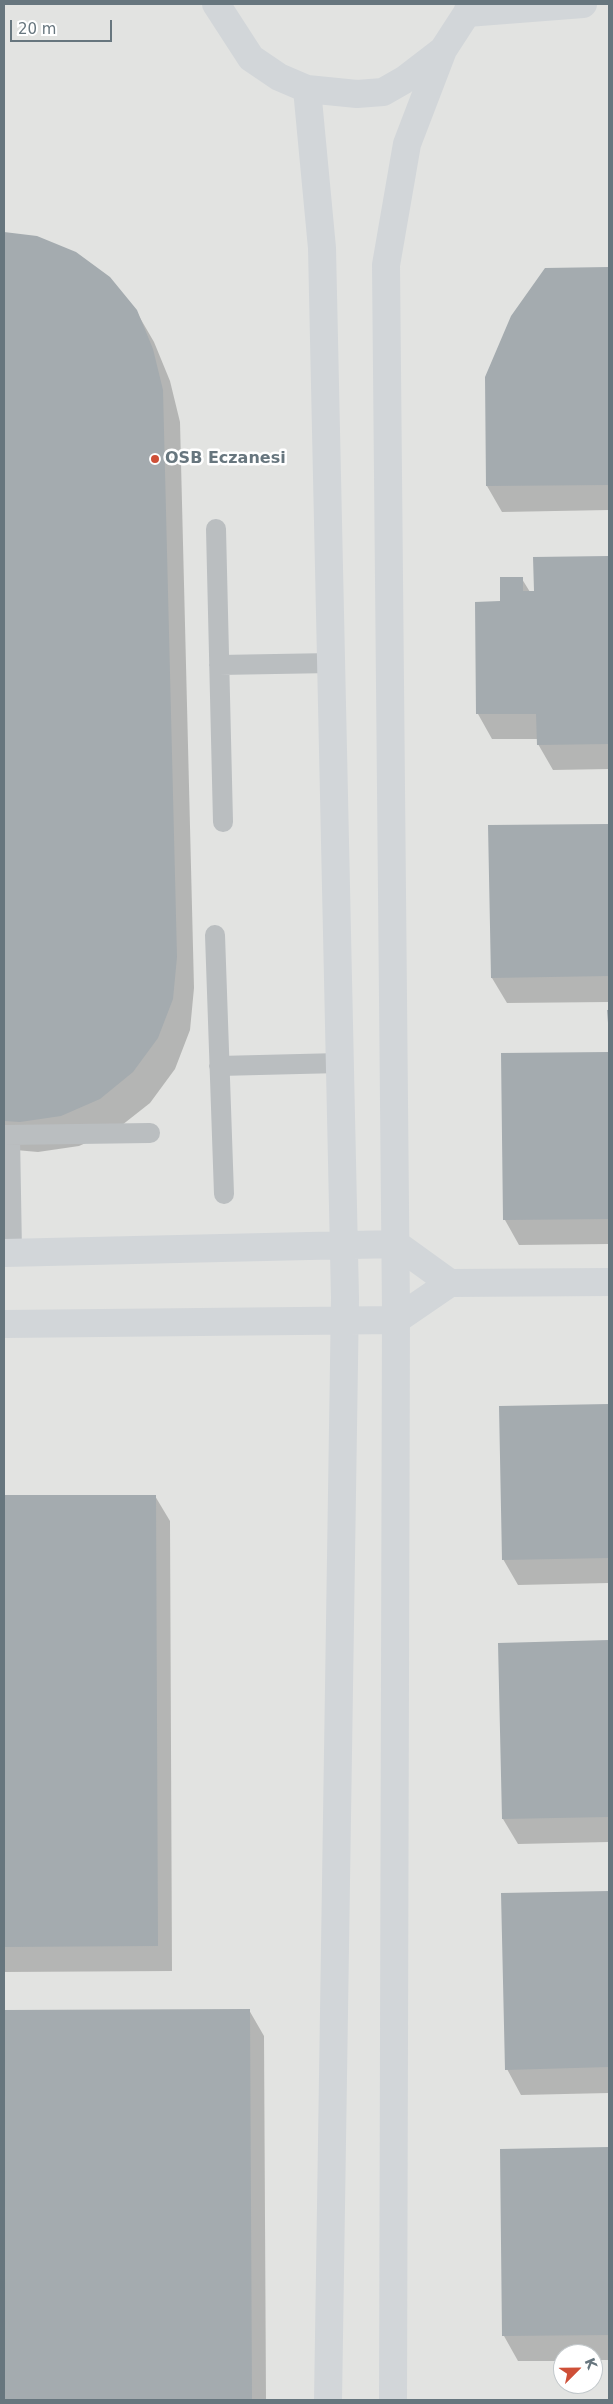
<!DOCTYPE html>
<style>
body{margin:0}
#map{position:relative;width:613px;height:2404px;overflow:hidden;background:#f4f4f1;font-family:"DejaVu Sans",sans-serif}
canvas{display:block}
.frame{position:absolute;inset:0;border:5px solid #67767e;pointer-events:none}
.north{position:absolute;left:553px;top:2344px;width:50px;height:50px;box-sizing:border-box;background:#fff;border:1px solid #c2c8cb;border-radius:50%;rotate:67deg;font-size:14px;font-weight:700;line-height:20px;text-align:center;color:#67767e}
.north::after{content:'';display:block;margin:auto;width:18px;height:22px;background:#ce4f37;clip-path:polygon(50% 0,100% 100%,50% 72%,0 100%)}
.scale{position:absolute;left:10px;top:20px;width:102px;height:22px;box-sizing:border-box;border:2px solid #67767e;border-top:0;padding-left:6px;font-size:15px;line-height:18px;white-space:nowrap;color:#67767e;-webkit-text-stroke:4px #fff;paint-order:stroke}
</style>
<div id="map">
<canvas width="613" height="2404"></canvas>
<div class="frame"></div>
<div class="north">K</div>
<div class="scale">20 m</div>
</div>
<script>
const c = document.querySelector('canvas').getContext('2d');
c.lineJoin = 'round';
function fill(path, color) {
  c.fillStyle = color;
  c.fill(path, 'evenodd');
}
function stroke(path, color, width, dash) {
  c.strokeStyle = color;
  c.lineWidth = width;
  c.lineCap = dash ? 'butt' : 'round';
  c.setLineDash(dash || []);
  c.stroke(path);
}
function drawText(font, color, halo, rows, align = 'center') {
  c.font = font + ' "DejaVu Sans",sans-serif';
  c.lineWidth = 5;
  c.setLineDash([]);
  c.textBaseline = 'middle';
  c.strokeStyle = halo;
  c.fillStyle = color;
  for (const [text, x, y, turn = 0] of rows) {
    c.save();
    c.translate(x, y);
    c.rotate((+turn || 0) * Math.PI / 180);
    c.textAlign = isNaN(turn) ? turn : align;
    if (halo) c.strokeText(text, 0, 0);
    c.fillText(text, 0, 0);
    c.restore();
  }
}
fill(new Path2D(`
 M4 4H609V2400H4ZM563 2354H593V2384H563Z`), '#e2e3e1');
fill(new Path2D(`
 M4 233 37 237 136 311 154 342 170 381 180 422 194 988 190 1030 175 1069 150 1103 117 1129 79 1146 38 1152 4 1149Z
 M609 268V510L502 512 487 486 486 378 545 269Z
 M609 557V769L553 770 538 744V739H492L478 714 476 603H502L522 579 530 592H535L534 558Z
 M609 825V1002L507 1003 492 978 490 826Z
 M609 1011V1244L519 1245 505 1220 502 1054 609 1053Z
 M609 1406V1583L518 1585 503 1559 501 1407Z
 M4 1496H155L170 1521 172 1971 4 1972Z
 M609 1642V1842L518 1844 503 1819 499 1644Z
 M609 1892V2093L521 2095 507 2069 502 1894Z
 M249 2010 264 2036 266 2400H4V2011Z
 M609 2148V2360H593V2354H563V2361H518L504 2336 501 2150Z`), '#0003');
fill(new Path2D(`
 M4 232 37 236 76 252 110 277 137 310 153 349 163 390 177 957 173 999 158 1038 133 1072 100 1099 61 1116 20 1122 4 1121Z
 M609 267V485L486 486 485 377 511 316 545 268Z
 M609 556V744L537 745 536 714H476L475 602 500 601V577H523V591H534L533 557Z
 M609 824V976L491 978 488 825Z
 M607 1010H609V1023H608Z
 M609 1052V1219L503 1220 501 1053Z
 M609 1404V1558L502 1560 499 1406Z
 M4 1495H156L158 1946 4 1947Z
 M609 1640V1817L502 1819 498 1643Z
 M609 1891V2067L505 2070 501 1893Z
 M250 2009 252 2400H4V2010Z
 M609 2147V2335L502 2336 500 2149Z`), '#a4abaf');
stroke(new Path2D(`
 M216 529 223 822
 M219 665 332 663
 M215 935 224 1194
 M219 1066 340 1063
 M4 1135 150 1133
 M10 1135 12 1252`), '#babec0', 20);
stroke(new Path2D(`
 M216 4 251 58 279 77 307 89 357 94 383 92 404 80 443 50 467 13 470 4
 M467 13 583 4
 M307 89 322 248 345 1298 328 2400
 M4 1253 396 1244 450 1283
 M4 1324 396 1320 450 1283 609 1282
 M393 2400 396 1311 386 265 407 144 443 50`), '#d2d6d9', 28);
for (const [x, y, r, color] of [
 [155,459,5,"#ce4f37"]
]) {
  const dot = new Path2D();
  dot.arc(x, y, r, 0, 2 * Math.PI);
  c.fillStyle = color;
  c.fill(dot);
  stroke(dot, '#fff', 2);
}
drawText('bold 16px', '#67767e', '#fff', [
 ["OSB Eczanesi",165,459]
], 'left');
</script>
